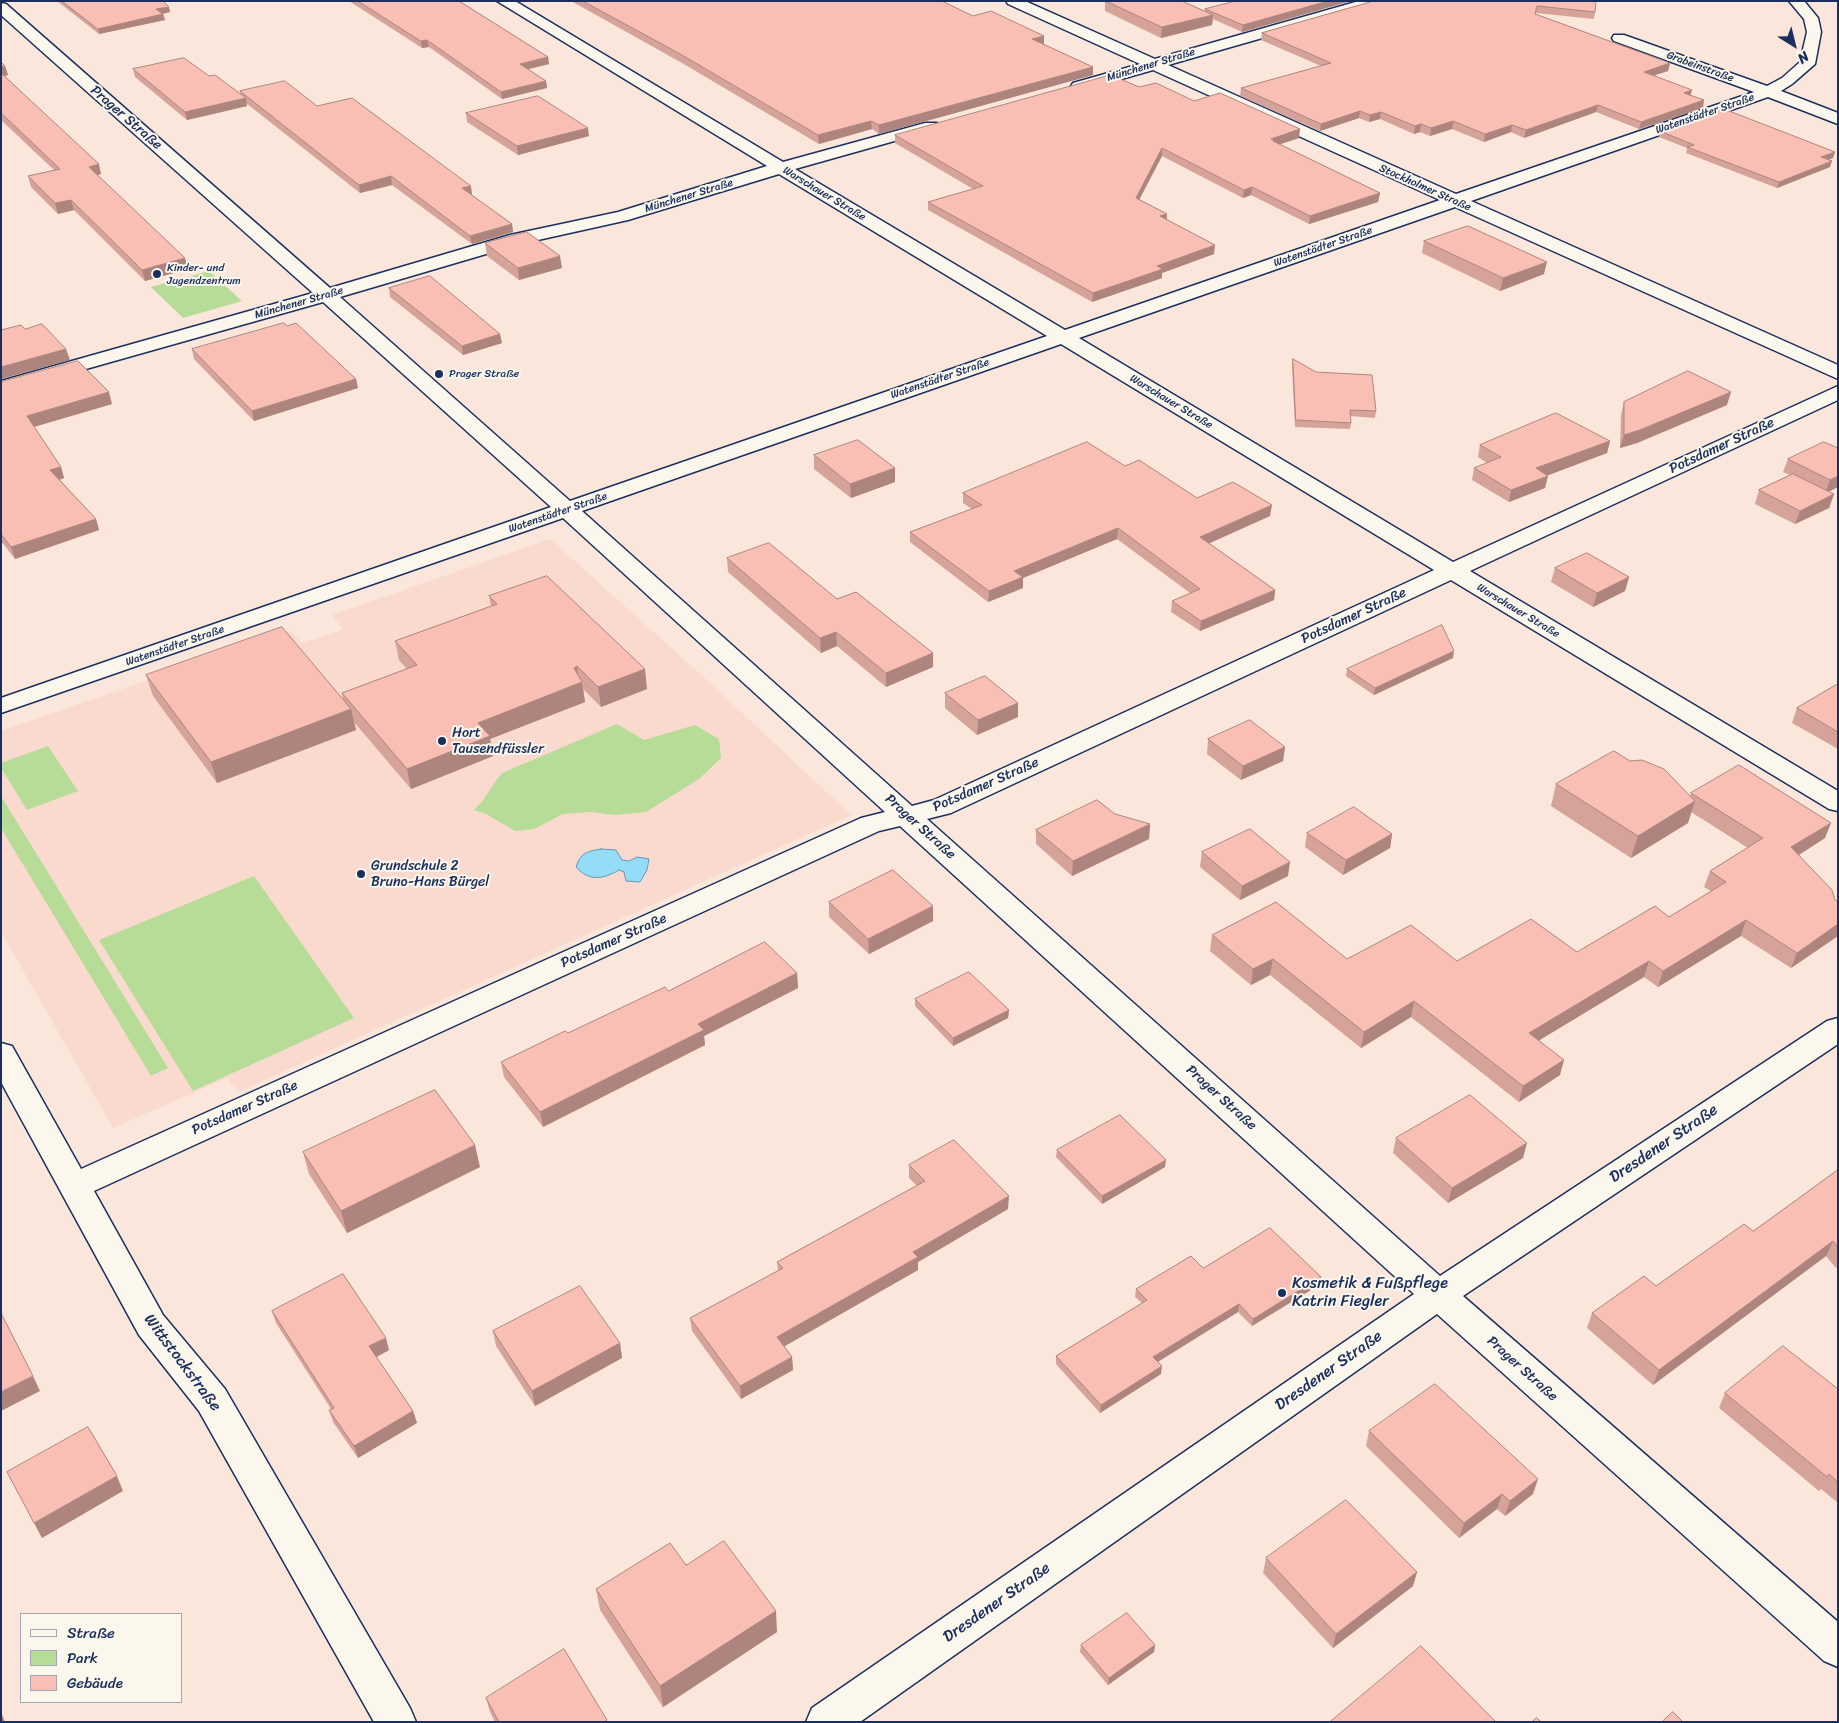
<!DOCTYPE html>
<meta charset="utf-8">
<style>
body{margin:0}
#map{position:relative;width:1839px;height:1723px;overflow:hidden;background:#fae6db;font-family:Sriracha,sans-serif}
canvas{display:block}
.frame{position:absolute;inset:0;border:2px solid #1b2f5e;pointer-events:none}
.legend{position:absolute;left:20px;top:1613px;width:162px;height:90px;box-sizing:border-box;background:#fbf7ec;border:1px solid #a1a7b3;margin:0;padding:6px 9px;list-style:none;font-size:15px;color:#1b2f5e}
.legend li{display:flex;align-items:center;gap:10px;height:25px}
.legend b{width:25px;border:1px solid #a1a7b3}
.north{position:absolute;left:1769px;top:20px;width:50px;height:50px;-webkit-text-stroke:4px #fbf7ec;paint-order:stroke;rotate:144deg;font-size:14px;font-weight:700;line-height:20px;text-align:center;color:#1b2f5e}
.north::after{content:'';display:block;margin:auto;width:18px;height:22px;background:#1b2f5e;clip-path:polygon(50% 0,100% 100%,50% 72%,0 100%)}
</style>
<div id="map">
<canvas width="1839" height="1723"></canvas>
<div class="frame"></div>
<ul class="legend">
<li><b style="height:6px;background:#fbf7ec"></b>Straße</li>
<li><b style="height:14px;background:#b6dc98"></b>Park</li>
<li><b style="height:14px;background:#f9beb4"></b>Gebäude</li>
</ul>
<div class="north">N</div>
</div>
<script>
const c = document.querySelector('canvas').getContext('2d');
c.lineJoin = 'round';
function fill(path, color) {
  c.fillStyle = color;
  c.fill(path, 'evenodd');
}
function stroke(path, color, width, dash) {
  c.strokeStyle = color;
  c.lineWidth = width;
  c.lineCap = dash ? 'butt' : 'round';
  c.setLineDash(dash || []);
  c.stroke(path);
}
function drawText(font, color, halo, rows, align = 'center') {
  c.font = font + ' Sriracha,sans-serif';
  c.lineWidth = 4;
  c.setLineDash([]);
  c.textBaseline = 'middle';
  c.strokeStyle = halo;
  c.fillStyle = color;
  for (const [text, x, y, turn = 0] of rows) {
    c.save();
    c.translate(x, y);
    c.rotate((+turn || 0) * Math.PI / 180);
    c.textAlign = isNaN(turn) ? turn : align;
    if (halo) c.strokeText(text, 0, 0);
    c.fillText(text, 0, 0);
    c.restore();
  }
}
fill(new Path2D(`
 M550 539 707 680 851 815 238 1092 227 1078 113 1128 1 932V731L290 631 302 643 343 630 332 615Z`), '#fadacf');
fill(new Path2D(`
 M209 271 242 301 183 318 151 287Z
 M617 724 644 740 695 725 719 739 721 758 699 779 646 812 614 815 591 812 563 814 534 829 515 831 486 814 474 810C486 799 491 786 502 773Z
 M48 746 78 791 27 810 1 768V763Z
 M1 796 168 1068 151 1076 1 828Z
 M254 876 354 1018 193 1091 99 940Z`), '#b6dc98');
const water = new Path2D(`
 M601 849 616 850 622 860 629 861 637 857 649 859 647 870 640 882 626 881 624 872 619 870C604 879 589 882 576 867 580 853 588 851 601 849Z`);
fill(water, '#95ddf7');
stroke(water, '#6497ba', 1);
const street = new Path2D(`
 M497 1H515L783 162 925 123H937L939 126 937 129 795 169 1065 330 1440 200 1153 70 1079 91 1073 89 1071 86 1073 83 1140 64 1008 4 1006 1H1025L1155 59 1359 1H1383L1381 4 1168 65 1456 194 1754 92 1614 41 1612 38 1614 35H1624L1767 86 1782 78 1800 62 1807 32 1804 19 1789 1H1804L1818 18 1821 32 1815 64 1792 84 1781 91 1838 113V124L1768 97 1471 201 1838 365V379L1455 207 1079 338 1453 562 1838 386V400L1470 571 1838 791V811L1829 809 1451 580 951 813 927 819 1440 1276 1827 1021 1838 1018V1044L1463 1296 1838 1622V1667L1824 1661 1437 1314 860 1722H806L812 1708 1414 1294 900 826 879 831 94 1191 163 1315 225 1389 410 1708 416 1722H374L199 1411 139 1335 1 1082V1043L12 1046 81 1169 861 818 885 812 563 518 1 713V698L551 507 323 302 1 393V381L313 293 1 15V3L6 4 330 288 510 235 618 212 767 166ZM779 174 1047 336 570 501 340 297 520 244 628 220ZM1061 344 1434 570 934 800 912 806 582 511Z`);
stroke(street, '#1b2f5e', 3);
fill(street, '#fbf7ec');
fill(new Path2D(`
 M57 1H163L170 12 162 14H163L165 20 99 34Z
 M349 1H459L548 57 549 64 527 69 546 81 547 88 502 99 429 47 422 48Z
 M571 1H942L973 16 1044 36V44H1043L1093 67V75L879 134 872 129 819 144 682 63Z
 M1105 1H1182L1205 11V9L1351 1 1242 32 1213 19 1212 25 1161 38 1105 11Z
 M1374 1H1596L1595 12 1594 19 1536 13 1535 14 1670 63 1668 71 1654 75 1691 95 1703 108 1639 129 1596 112 1524 138 1511 132 1484 142 1452 129 1430 136 1420 132 1414 134 1380 119 1369 122 1359 118 1320 131 1240 96 1241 88 1321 66 1261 40 1262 33Z
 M1 62 5 66 8 75 5 76 101 174 98 175 188 269 145 281 74 210 58 214 31 187 28 176 54 170 1 120Z
 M133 69 209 76 241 95 240 91 317 106 472 194 471 195 512 224 513 232 472 244 392 185 360 193 246 103 247 106 187 120 135 77Z
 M1139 87 1194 101 1299 138 1278 144 1380 193 1378 202 1309 224 1251 195 1243 198 1162 156 1139 199 1167 214V220L1214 254 1162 273V278L1092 302 928 210V202L973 189 895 143V135Z
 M466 113 589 136 518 155 467 122Z
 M1660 131 1835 152 1833 158 1828 160 1830 167 1777 188 1686 153 1687 148 1659 137Z
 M1424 241 1544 274 1500 291 1422 253Z
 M485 243 562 268 519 280 487 256Z
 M389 288 502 343 463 355 390 297Z
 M192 349 356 379 358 388 254 421 194 359Z
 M1293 359 1376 411 1375 418 1350 416 1351 423 1350 429 1295 427 1292 366Z
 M1 382 112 404 34 427 61 467 64 478 60 480 96 519 99 530 15 559 1 541Z
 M1624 402 1727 405 1637 443 1620 448 1621 415Z
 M1610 441 1607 453 1548 475 1545 488 1509 502 1472 480 1474 468 1487 463 1478 457 1480 445Z
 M1838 448V487L1829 492 1834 494 1829 508 1795 524 1755 504 1759 490 1790 475 1783 472 1788 459Z
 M814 455 895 468V482L851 498 814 469Z
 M1125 466 1197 498 1270 516 1209 543 1275 590 1274 600 1200 631 1171 612 1172 601 1190 593 1117 539 1023 578V588L988 602 910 542V532L972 509 963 503V493Z
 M727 558 933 653V667L886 687 837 646 821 653 728 572Z
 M1555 568 1629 577 1625 591 1593 607 1551 582Z
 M489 596 647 689 601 707 583 689 585 702 490 739 493 756 411 789 354 722 356 730 217 783 153 696 146 675 343 700 342 693 407 669 399 660 395 641 491 606Z
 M1453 658 1374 695 1346 676 1347 669Z
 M1838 684V749L1792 723 1797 708Z
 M945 693 1018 717 977 735 945 708Z
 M1208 739 1285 747 1283 761 1241 780 1207 754Z
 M1556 784 1690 796 1691 793 1825 838 1799 855 1835 900 1838 902V936L1791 968 1741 936 1658 987 1644 977 1539 1040 1560 1075 1519 1102 1411 1017 1361 1048 1270 975 1251 985 1210 951 1212 935 1347 959 1457 961 1577 952 1669 917 1711 891 1704 887 1710 871 1748 848 1691 812 1688 823 1631 858 1551 806Z
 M1115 814 1150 824 1149 839 1072 876 1036 844V830Z
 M1307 833 1392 834 1390 848 1343 875 1305 847Z
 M1202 852 1288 876 1240 900 1200 867Z
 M829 902 933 921 869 954 829 917Z
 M797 973 798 988 704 1036 705 1045 543 1127 504 1077 501 1062 668 991Z
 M915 999 1009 1010 1008 1018 953 1046 915 1006Z
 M1396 1138 1523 1158 1448 1203 1393 1153Z
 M1057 1150 1165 1167 1102 1204 1056 1157Z
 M303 1152 480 1167 347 1233 309 1174Z
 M909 1165 1008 1209 918 1262V1270L784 1346 792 1357 793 1370 741 1399 692 1331 690 1318 778 1271 777 1262 917 1186 909 1178Z
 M1838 1170V1266L1836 1268 1826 1256 1653 1385 1587 1328 1592 1313 1656 1286 1753 1231Z
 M1203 1268 1321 1277 1319 1285 1252 1326 1238 1312 1158 1361 1161 1374 1100 1413 1056 1364V1356L1142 1303 1135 1297 1136 1289Z
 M272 1311 389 1350 376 1357 413 1411 417 1423 358 1458 333 1422 329 1410 331 1409 276 1323Z
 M493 1331 620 1343 622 1358 535 1406 496 1346Z
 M1838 1389V1503L1821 1489 1819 1491 1719 1408 1725 1393Z
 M1369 1431 1533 1494 1505 1516 1497 1509 1459 1538 1366 1446Z
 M1266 1558 1417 1572 1413 1586 1333 1648 1263 1573Z
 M686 1565 777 1632 663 1707 600 1610 596 1589Z
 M1081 1645H1155L1154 1652 1108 1685 1080 1652Z
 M486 1698 604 1722H495L490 1712Z`), '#d6a39b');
fill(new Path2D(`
 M1328 1H1351L1242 32 1243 25Z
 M169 7 170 12 158 15 156 9Z
 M163 14 165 20 99 34 98 29Z
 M1213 15 1212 25 1161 38 1162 27Z
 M1044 36V44L1032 47V39Z
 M427 40 429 47 422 48 421 41Z
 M548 57 549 64 521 71 520 64Z
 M1670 63 1668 71 1643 79 1644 72Z
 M5 66 8 75 1 77V67Z
 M1093 67V75L879 134V125Z
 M546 81 547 88 502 99 501 92Z
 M1692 90 1690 97 1684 93Z
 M246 98 247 106 187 120 185 112Z
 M1704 100 1703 108 1639 129 1641 122Z
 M1598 105 1596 112 1524 138 1526 130Z
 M1360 111 1359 118 1320 131 1321 124Z
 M1381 112 1380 119 1369 122 1370 115Z
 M871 121 872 129 819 144 818 135Z
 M1453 121 1452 129 1430 136 1431 128Z
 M1421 124 1420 132 1414 134 1415 126Z
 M1512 125 1511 132 1484 142 1485 134Z
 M588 128 589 136 518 155 517 146Z
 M1300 129 1299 138 1275 146 1271 139Z
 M1162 148V156L1136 206V198Z
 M1835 152 1833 158 1820 163 1821 157Z
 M1832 161 1830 167 1777 188 1779 182Z
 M99 164 101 174 92 176 89 167Z
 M391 176 392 185 360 193 359 185Z
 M471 186 472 194 463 197 462 188Z
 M1252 187 1251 195 1243 198 1244 190Z
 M1380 193 1378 202 1309 224 1310 216Z
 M71 200 74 210 58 214 55 203Z
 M1167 214 1166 223 1160 216Z
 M512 224 513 232 472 244 470 236Z
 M1215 245 1214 254 1162 273V278L1092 302 1093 293 1157 266Z
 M560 256 562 268 519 280 518 268Z
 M185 258 188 269 145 281 142 270Z
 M1547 262 1544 274 1500 291 1503 278Z
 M500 334 502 343 463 355 462 346Z
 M66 349 70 360 1 379V367Z
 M356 379 358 388 254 421 252 411Z
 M109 392 112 404 30 428 27 416Z
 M1731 392 1727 405 1637 443 1620 448 1624 435Z
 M1610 441 1607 453 1533 481 1536 468Z
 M61 467 64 478 54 481 50 470Z
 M895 468V482L851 498 850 484Z
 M1548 476 1545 488 1509 502 1511 490Z
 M1838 476V487L1825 493 1830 480Z
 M1834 494 1829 508 1795 524 1800 511Z
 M1272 505 1270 516 1199 548 1200 537Z
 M96 519 99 530 15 559 11 547Z
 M1118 528 1117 539 1023 578V588L988 602 989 591 1014 571Z
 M1629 577 1625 591 1593 607 1597 593Z
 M1275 590 1274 600 1200 631 1201 621Z
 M836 632 837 646 821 653 820 638Z
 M1454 651 1453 658 1374 695 1375 688Z
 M933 653V667L886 687V673Z
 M577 666 579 684 582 682 585 702 490 739 493 756 411 789 407 769 478 723Z
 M645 669 647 689 601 707 598 687Z
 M1018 703V717L977 735 978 720Z
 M351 709 356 730 217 783 211 762Z
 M1285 747 1283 761 1241 780 1243 766Z
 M1695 801 1688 823 1631 858 1638 836Z
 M1831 823 1825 838 1786 863 1791 847Z
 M1150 824 1149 839 1072 876 1073 861Z
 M1392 834 1390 848 1343 875 1346 860Z
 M1290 862 1288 876 1240 900 1242 886Z
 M933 906V921L869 954 868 939Z
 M1746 920 1741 936 1658 987 1663 971Z
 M1838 924V936L1791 968 1797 953Z
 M1273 959 1270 975 1251 985 1253 969Z
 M1649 961 1644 977 1525 1049 1529 1033Z
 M797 973 798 988 704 1036 705 1045 543 1127 540 1112 698 1024Z
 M1414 1001 1411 1017 1361 1048 1364 1032Z
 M1009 1010 1008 1018 953 1046V1038Z
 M1564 1060 1560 1075 1519 1102 1523 1086Z
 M1527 1143 1523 1158 1448 1203 1452 1188Z
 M475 1145 480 1167 347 1233 341 1211Z
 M1166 1160 1165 1167 1102 1204V1196Z
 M1009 1196 1008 1209 918 1262V1270L778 1350 777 1337 913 1252Z
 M1833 1241 1826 1256 1653 1385 1659 1370Z
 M1321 1277 1319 1285 1252 1326 1253 1319Z
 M1239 1304 1238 1312 1153 1365V1357Z
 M386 1338 389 1350 373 1359 369 1346Z
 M620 1343 622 1358 535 1406 532 1391Z
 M792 1357 793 1370 741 1399 740 1386Z
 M1162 1366 1161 1374 1100 1413 1101 1405Z
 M33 1376 40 1391 1 1411V1392Z
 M413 1411 417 1423 358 1458 354 1446Z
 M117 1476 123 1491 42 1538 34 1523Z
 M1538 1479 1533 1494 1505 1516 1510 1501Z
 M1502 1494 1497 1509 1459 1538 1464 1523Z
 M1417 1572 1413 1586 1333 1648 1336 1634Z
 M776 1611 777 1632 663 1707 660 1686Z
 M1155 1645 1154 1652 1108 1685 1109 1678Z
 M1 1712 5 1722H1Z`), '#ae857e');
const building = new Path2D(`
 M62 1H163L169 7 156 9 163 14 98 29Z
 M358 1H459L548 57 520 64 546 81 501 92 427 40 421 41Z
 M583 1H942L973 16 991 11 1044 36 1032 39 1093 67 879 125 871 121 818 135 682 55Z
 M1106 1H1182L1213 15 1162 27Z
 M1236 1H1328L1243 25 1205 9Z
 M1374 1H1596L1595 12 1537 6 1535 14 1670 63 1644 72 1692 90 1684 93 1704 100 1641 122 1598 105 1526 130 1512 125 1485 134 1453 121 1431 128 1421 124 1415 126 1381 112 1370 115 1360 111 1321 124 1241 88 1331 63 1262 33Z
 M184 58 209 76 215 75 246 98 185 112 133 69Z
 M1 62 5 66 1 67Z
 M1 73 99 164 89 167 185 258 142 270 71 200 55 203 28 176 60 169 1 113Z
 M1111 75 1139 87 1156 83 1194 101 1220 93 1300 129 1271 139 1275 141H1273L1380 193 1310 216 1252 187 1244 190 1162 148 1136 198 1167 214 1160 216 1215 245 1157 266 1163 269 1093 293 928 202 983 186 895 135Z
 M285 81 317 106 352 98 471 186 462 188 512 224 470 236 391 176 359 185 240 91Z
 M538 96 588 128 517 146 466 113Z
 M1724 109 1835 152 1821 157 1832 161 1779 182 1687 147 1694 145 1660 131Z
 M1468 226 1547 262 1503 278 1424 241Z
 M527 232 560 256 518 268 485 243Z
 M430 276 500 334 462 346 389 288Z
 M284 323 287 326 296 323 356 379 252 411 192 349Z
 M42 324 66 349 1 367V330L21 325 25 329Z
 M1293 359 1316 372 1372 375 1376 411 1350 410 1351 423 1296 420Z
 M78 361 109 392 27 416 61 467 50 470 96 519 11 547 1 534V382Z
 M1688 371 1731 392 1640 430 1624 435V402Z
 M1556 413 1610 441 1536 468 1548 476 1511 490 1474 468 1501 457 1480 445Z
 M858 440 895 468 850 484 814 455Z
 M1087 442 1125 466 1139 460 1197 498 1233 482 1272 505 1200 537 1275 590 1201 621 1172 601 1200 589 1118 528 1014 571 1023 577 989 591 910 532 982 505 963 493Z
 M1824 442 1838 448V476L1830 480 1788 459Z
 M1793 474 1834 494 1800 511 1759 490Z
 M769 543 837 599 856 592 933 653 886 673 836 632 820 638 727 558Z
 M1587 553 1629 577 1597 593 1555 568Z
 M547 576 645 669 598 687 577 666 574 668 582 682 478 723 490 736 407 769 342 693 417 665 395 641 497 604 489 596Z
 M1442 625 1454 651 1375 688 1347 669Z
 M282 627 351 709 211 762 146 675Z
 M985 676 1018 703 978 720 945 693Z
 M1838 684V732L1797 708Z
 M1250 720 1285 747 1243 766 1208 739Z
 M1614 751 1630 761 1642 760 1664 769 1695 801 1638 836 1556 784Z
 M1739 765 1831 823 1791 847 1832 890 1835 900 1838 902V924L1797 953 1746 920 1663 971 1649 961 1529 1033 1564 1060 1523 1086 1414 1001 1364 1032 1273 959 1253 969 1212 935 1276 902 1347 959 1411 925 1457 961 1531 919 1577 952 1655 906 1669 917 1726 882 1710 871 1763 838 1691 793Z
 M1097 800 1115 814 1150 824 1073 861 1036 830Z
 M1354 807 1392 834 1346 860 1307 833Z
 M1250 829 1290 862 1242 886 1202 852Z
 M893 870 933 906 868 939 829 902Z
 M765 942 797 973 698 1024 704 1030 540 1112 501 1062 565 1031 568 1033 665 987 668 991Z
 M969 972 1009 1010 953 1038 915 999Z
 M435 1090 475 1145 341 1211 303 1152Z
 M1470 1095 1527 1143 1452 1188 1396 1138Z
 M1120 1115 1166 1160 1102 1196 1057 1150Z
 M954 1140 1009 1196 913 1252 918 1257 777 1337 792 1357 740 1386 690 1318 783 1268 777 1262 925 1181 909 1165Z
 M1838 1170V1247L1833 1241 1659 1370 1592 1313 1644 1276 1656 1286 1744 1224 1753 1231Z
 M1270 1228 1321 1277 1253 1319 1239 1304 1153 1357 1162 1366 1101 1405 1056 1356 1147 1300 1136 1289 1191 1256 1203 1268Z
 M343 1274 386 1338 369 1346 413 1411 354 1446 329 1410 334 1408 272 1311Z
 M580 1286 620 1343 532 1391 493 1331Z
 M1 1313 33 1376 1 1392Z
 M1783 1346 1838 1389V1482L1829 1474 1827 1477 1725 1393Z
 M1435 1384 1538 1479 1510 1501 1502 1494 1464 1523 1369 1431Z
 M88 1427 117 1476 34 1523 7 1472Z
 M1346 1500 1417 1572 1336 1634 1266 1558Z
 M724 1541 776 1611 660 1686 596 1589 670 1543 686 1565Z
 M1127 1613 1155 1645 1109 1678 1081 1645Z
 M1421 1646 1496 1722H1330Z
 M564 1649 607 1720 604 1722H499L486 1698Z
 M1673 1712 1683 1722H1662Z
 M1537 1718 1541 1722H1532Z`);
fill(building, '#f9beb4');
stroke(building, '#ae857e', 1);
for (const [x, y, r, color] of [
 [157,274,5,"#1b2f5e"],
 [439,374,5,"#1b2f5e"],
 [442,741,5,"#1b2f5e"],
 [361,874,5,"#1b2f5e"],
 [1282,1293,5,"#1b2f5e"]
]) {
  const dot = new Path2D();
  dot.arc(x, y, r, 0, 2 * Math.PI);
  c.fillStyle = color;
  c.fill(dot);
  stroke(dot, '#fbf7ec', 2);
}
drawText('11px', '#1b2f5e', '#fbf7ec', [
 ["Münchener Straße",1151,65,-17],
 ["Grabeinstraße",1700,67,20],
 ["Watenstädter Straße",1705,114,-19],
 ["Stockholmer Straße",1425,188,24],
 ["Warschauer Straße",824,194,31],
 ["Münchener Straße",689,196,-17],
 ["Watenstädter Straße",1323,247,-19],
 ["Münchener Straße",299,303,-16],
 ["Watenstädter Straße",940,379,-19],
 ["Warschauer Straße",1171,402,31],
 ["Watenstädter Straße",558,513,-19],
 ["Warschauer Straße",1518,611,31],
 ["Watenstädter Straße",175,646,-19]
]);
drawText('11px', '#1b2f5e', '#fbf7ec', [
 ["Kinder- und",167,268],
 ["Jugendzentrum",167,281],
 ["Prager Straße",449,374]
], 'left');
drawText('14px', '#1b2f5e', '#fbf7ec', [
 ["Prager Straße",126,118,41],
 ["Potsdamer Straße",1722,446,-25],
 ["Potsdamer Straße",1354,616,-25],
 ["Potsdamer Straße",986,785,-24],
 ["Prager Straße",920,827,42],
 ["Potsdamer Straße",614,941,-24],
 ["Prager Straße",1221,1098,42],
 ["Potsdamer Straße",245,1108,-24],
 ["Prager Straße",1522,1369,42]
]);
drawText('14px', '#1b2f5e', '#fbf7ec', [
 ["Hort",452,733],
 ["Tausendfüssler",452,749],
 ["Grundschule 2",371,866],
 ["Bruno-Hans Bürgel",371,882]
], 'left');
drawText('16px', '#1b2f5e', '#fbf7ec', [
 ["Dresdener Straße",1664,1144,-34],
 ["Wittstockstraße",182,1363,53],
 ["Dresdener Straße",1329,1371,-35],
 ["Dresdener Straße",997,1603,-35]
]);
drawText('16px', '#1b2f5e', '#fbf7ec', [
 ["Kosmetik & Fußpflege",1292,1284],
 ["Katrin Fiegler",1292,1302]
], 'left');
</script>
